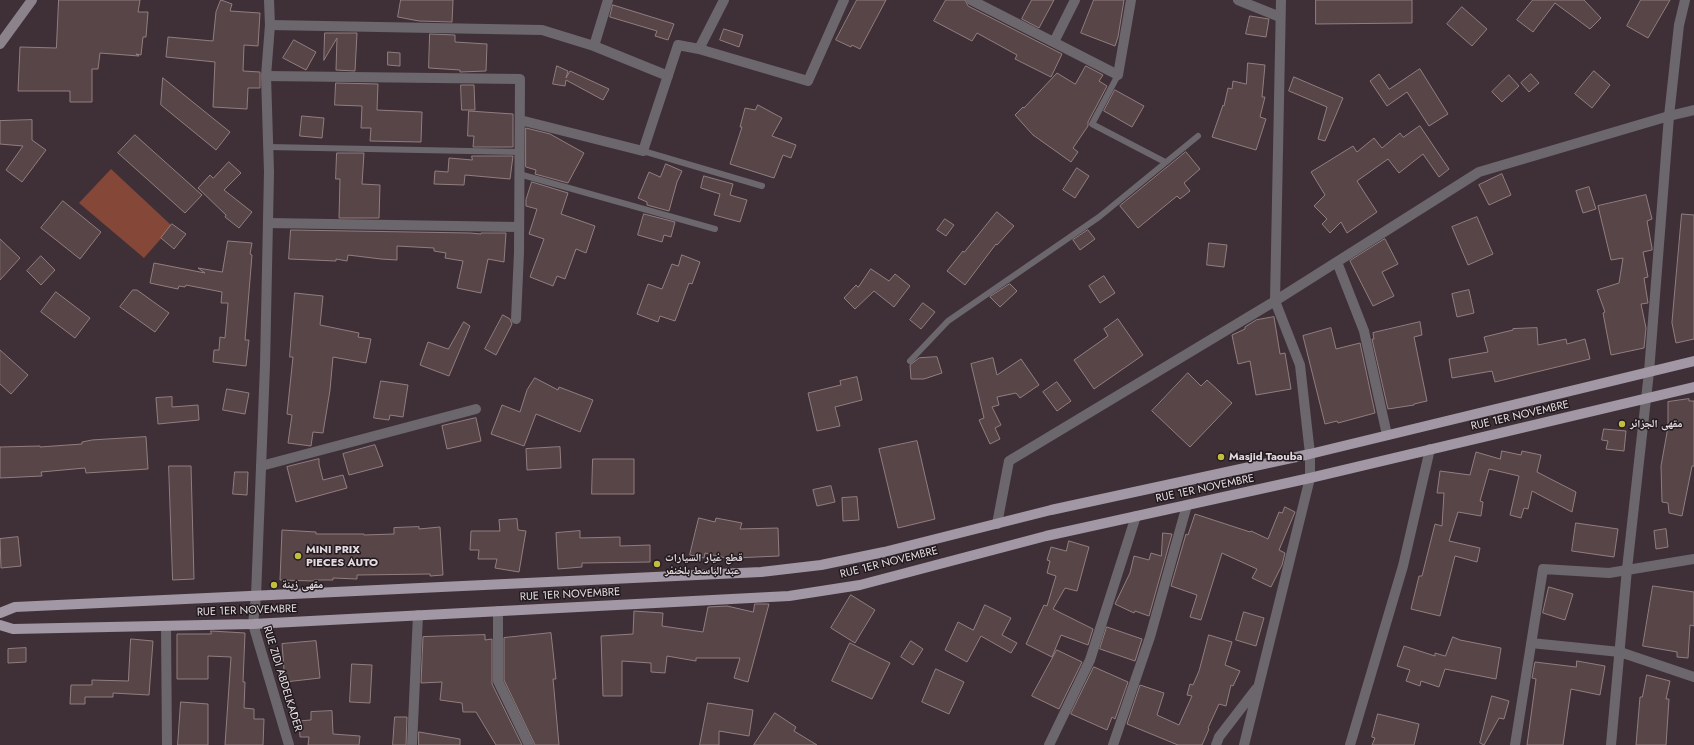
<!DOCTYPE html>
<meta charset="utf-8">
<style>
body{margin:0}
canvas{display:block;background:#3f3038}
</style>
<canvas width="1694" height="745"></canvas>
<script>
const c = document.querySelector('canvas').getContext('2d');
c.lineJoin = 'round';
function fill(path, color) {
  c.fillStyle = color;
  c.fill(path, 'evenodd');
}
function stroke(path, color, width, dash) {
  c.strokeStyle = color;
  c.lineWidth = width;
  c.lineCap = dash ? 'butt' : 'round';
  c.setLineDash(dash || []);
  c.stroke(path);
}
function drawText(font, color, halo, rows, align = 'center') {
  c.font = font + ' Jost,"Noto Naskh Arabic",sans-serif';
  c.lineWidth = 3;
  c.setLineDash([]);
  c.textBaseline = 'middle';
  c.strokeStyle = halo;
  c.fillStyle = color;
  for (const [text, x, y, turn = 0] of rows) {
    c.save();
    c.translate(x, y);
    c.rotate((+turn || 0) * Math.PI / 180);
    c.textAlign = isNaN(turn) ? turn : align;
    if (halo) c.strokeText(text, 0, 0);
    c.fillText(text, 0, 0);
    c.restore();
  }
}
fill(new Path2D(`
 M111 169 172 226 144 258 79 203Z`), '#844738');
const building = new Path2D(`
 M59 0H140L138 12H148L146 37H143L141 55 136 54 139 56 100 53 98 69H92V102H70V91H18L20 47 56 48Z
 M221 0 232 4 230 11 260 13 258 46 244 45 243 71 260 72V88H248L247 109 213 107 215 62 166 57 168 37 213 41 216 12Z
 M401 0H453L452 22 419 21 398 17Z
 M857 0H886L860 49 852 45 851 47 836 40Z
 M946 0H965L968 6 1062 54 1051 77 1015 59 1017 55 977 33 972 41 934 21Z
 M1032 0H1054L1039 28 1022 19Z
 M1094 0H1124L1118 37 1115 46 1081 33Z
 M1316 0H1412V23L1316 24Z
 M1533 0H1584L1601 18 1590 29 1555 3 1533 32 1517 20Z
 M1641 0H1670L1648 38 1627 26Z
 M613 5 674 24 668 40 655 36 657 31 610 17Z
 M1462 7 1487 29 1472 46 1447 24Z
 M1250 16 1269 19 1266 37 1246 34Z
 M724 29 743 35 739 47 720 40Z
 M325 33H357L355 71 336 70 337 38 324 60Z
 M430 34 455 35V42L487 44 486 71 460 72V70L429 68Z
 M294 40 316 52 306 70 283 58Z
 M388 52 400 53V66L388 65Z
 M1248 63 1265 65 1262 97H1265L1260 117 1266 119 1256 150 1212 137 1223 105 1224 106 1228 88 1232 89 1233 81 1246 84Z
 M557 66 568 71 566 78 570 71 609 89 603 100 566 80 565 86 553 84Z
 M1086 66 1103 75 1099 81 1107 86 1088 122V126L1073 148 1078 152 1071 162 1033 135 1015 115 1023 107 1024 108 1057 73 1075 84Z
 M1420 69 1448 114 1429 126 1407 92 1387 106 1370 81 1379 74 1389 89Z
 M1594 71 1610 85 1592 108 1575 94Z
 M1531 74 1539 83 1529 92 1521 83Z
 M1509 75 1519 86 1502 102 1492 92Z
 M1294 77 1343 98 1325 141 1318 139 1327 107 1289 91Z
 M163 78 230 132 216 150 161 105Z
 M336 83 378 84 377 110 422 112 421 142 370 141 371 128H361L362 106 335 105Z
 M461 85H474L475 110H462Z
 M1115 90 1144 106 1132 127 1104 111Z
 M758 105 782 118 772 136 796 145 791 158 783 155 774 178 730 164 742 127H740L745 108 755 110Z
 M469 111 513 114V147H473L474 136H468Z
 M302 116 324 118 322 138 300 136Z
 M32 120V140L46 150 22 182 6 170 23 146 0 144V121Z
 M1420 126 1449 169 1439 177 1423 154 1399 173 1388 159 1357 181 1377 212 1347 233 1341 222 1330 233 1322 224 1327 219 1314 206 1325 195 1311 172 1353 146 1357 152 1374 138 1382 148 1400 133 1403 137Z
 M526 128 550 134 584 153 568 183 535 174 536 170 526 167Z
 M135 135 202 195 185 213 118 153Z
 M1186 152 1200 169 1184 183 1190 191 1180 199 1177 196 1138 228 1120 206Z
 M337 153H364L362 184 380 185 379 218H339L340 179H336Z
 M472 156H513L510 179 465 175 464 185 434 184 435 171 448 172 449 158 472 160Z
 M229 162 241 173 224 190 252 212 239 228 225 217 226 215 198 188 210 175 213 178Z
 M666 164 682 171 677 182 669 211 647 205V202L638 198 649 172 660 177Z
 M1077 168 1089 176 1075 198 1063 190Z
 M1502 174 1511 195 1489 205 1479 185Z
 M704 176 733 184 730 195 747 200 740 222 714 215 720 194 701 188Z
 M532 182 568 193 561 214 595 226 586 253 576 249 565 279 557 276 553 286 530 277 544 239 529 234 537 209 526 206V200Z
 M1589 187 1596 209 1583 213 1576 191Z
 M1646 195 1652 219 1647 221 1652 248V250L1643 252 1648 277 1644 278 1648 303 1641 304 1646 328 1644 348 1611 355 1603 313 1605 312 1597 290 1619 283 1623 258 1611 260 1598 206Z
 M63 201 101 232 80 259 41 228Z
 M997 212 1014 226 997 245 996 244 965 285 947 271 963 251 964 252Z
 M644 214 675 222 671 237 664 235 662 242 638 235Z
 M1682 214 1694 215V339L1676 343 1672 323Z
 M1477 217 1493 254 1468 265 1452 227Z
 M945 219 954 225 946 236 937 230Z
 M172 224 186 234 174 249 161 238Z
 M291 230 470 233 481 234V233H506L504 262 488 259 481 293 457 288 463 261 445 258 446 253 434 251V248L397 246V260L381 259 348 255 347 261 336 259V261L289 259Z
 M1088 230 1095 239 1080 250 1073 240Z
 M0 239 20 258 0 280Z
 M1385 239 1398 264 1382 272 1394 296 1373 306 1350 261Z
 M228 241 252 243 250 254 252 255 245 340H249L246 366 213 362 214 350H219L220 337 225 338 228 303H221L222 292 186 285 185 287 179 286 178 289 150 283 154 263 205 273 198 268 222 272Z
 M1209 243 1227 245 1224 267 1207 265Z
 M682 255 700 262 692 284 689 283 675 321 660 316 658 322 637 314 648 284 662 289 672 264 678 266Z
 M41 256 55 270 41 285 27 271Z
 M871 269 889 281 895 274 910 286 894 307 874 291 855 309 844 298 856 285 858 287Z
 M1104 276 1115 293 1100 303 1089 286Z
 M1010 284 1017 291 1000 307 990 297Z
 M133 290H137L169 313 155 332 120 307Z
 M1469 290 1474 313 1457 317 1452 294Z
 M56 292 90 318 75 338 41 312Z
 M295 293 323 296 320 325 359 333 358 337 371 339 366 363 333 357 330 390 323 433 313 432 311 446 288 443 292 415 287 414 293 357H290Z
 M923 303 935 312 921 329 910 320Z
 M503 315 510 319 512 324 496 355 485 349Z
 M1274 317 1280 354 1285 353 1291 389 1256 395 1250 361 1238 364 1232 335 1245 329V327L1256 320Z
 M1118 319 1143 355 1094 389 1074 360 1108 336 1104 329Z
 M464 322 470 326 449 376 420 365 428 342 448 349Z
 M1420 322 1422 335 1414 337 1427 401 1414 404V405L1388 409 1372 339H1374L1373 333Z
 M1331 328 1336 349 1360 343 1375 413 1338 423 1337 421 1325 424 1303 336Z
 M1537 328 1538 345 1566 339 1567 344 1585 339 1590 359 1495 382 1492 371 1452 378 1449 359 1488 352 1484 337 1513 330V329Z
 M0 350 28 375 11 394 0 384Z
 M937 357 942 373 924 379H911L910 365 919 358Z
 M993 358 997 375 1021 359 1039 385 1020 398 1016 393 997 397 999 405 992 407 1001 425 995 428 1000 439 990 444 979 420 984 418 971 364Z
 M1188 373 1201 386 1207 380 1232 403 1190 447 1152 411Z
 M857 377 862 400 835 407 840 426 817 431 808 393 841 385 840 381Z
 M535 378 558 390 559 387 593 400 580 432 536 414 524 446 491 434 502 405 520 412 527 390Z
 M381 381 408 385 403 417 390 415 389 420 374 418Z
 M1057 382 1071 401 1057 411 1043 392Z
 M227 389 249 393 245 414 223 410Z
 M172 397V407L198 405 199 420 158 424 156 398Z
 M1689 399V401H1694V466H1692L1682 516 1669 513 1668 503 1662 502 1661 466 1668 427V402Z
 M476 418 481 441 447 449 442 426Z
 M1604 429 1626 431 1624 451 1606 449 1608 441 1602 440Z
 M146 437 148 469 86 473 85 468 41 472 42 476 0 478V447L40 446V447L82 444V442L92 440Z
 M917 441 935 519 898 528 879 449Z
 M375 445 383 466 349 475 343 454Z
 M560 447 561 468 527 470 526 449Z
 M1502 451 1521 455 1522 451 1541 455 1537 472 1576 492 1572 512 1532 491 1528 509 1524 508 1521 518 1510 515 1519 476 1489 469 1480 501 1483 502 1481 516 1458 512 1449 541 1480 548 1477 562 1455 556 1440 616 1411 609 1419 576H1422L1435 524 1442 526 1444 493H1437L1440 471 1470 475 1476 452 1500 459Z
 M319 459V464L323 480 343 475 347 488 296 502 287 467Z
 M593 459H634V494H592Z
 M169 466H191L194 579 173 580Z
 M235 472H248L247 495 233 494Z
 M831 486 835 502 817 506 813 490Z
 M857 497 859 520 843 521 842 498Z
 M1285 507 1295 512 1279 550 1285 553 1282 565 1271 587 1252 578 1257 569 1222 553 1201 620 1190 617 1197 595 1171 586 1186 534 1188 535 1195 514 1250 532 1251 531 1268 539 1279 512 1282 513Z
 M699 518 715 522 716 518 742 523 740 529 778 528 779 556 734 558V560L705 553 704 558 690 555Z
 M517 519 518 530 526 531 519 572 495 568 497 559H478L479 550H470L471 531H500L499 520Z
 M1576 523 1618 529 1614 557 1572 551Z
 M419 527V529L440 527 443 575 430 576V574L357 575V579L333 578V580H314V581L280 580 282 530 316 532V534H364V535L394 534V528Z
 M1666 529 1668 547 1656 549 1654 531Z
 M580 531V538L620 537V546L650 545V562L582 563V567L558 569 556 533Z
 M1163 533 1172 534 1149 616 1135 611 1134 613 1115 604 1130 573 1134 556 1149 560 1151 553 1161 556Z
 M18 537 21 566 1 568 0 539Z
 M1069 541 1089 547 1077 591 1065 588 1053 609 1093 629 1088 645 1061 635 1052 657 1026 644 1044 605 1047 606 1056 576 1047 573 1050 561 1047 560 1051 547 1066 551Z
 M1653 586 1694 592V626L1690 625 1688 658 1677 657V652L1643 646Z
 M1549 587 1573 594 1565 620 1543 613Z
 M851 595 875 610 855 643 831 628Z
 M755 604H769L748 682 734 678 740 658H696V661L667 656 665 673 651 672V663L622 661V696H603L601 636 633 634 634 611 663 613 662 626 703 632 708 607 727 606 753 612Z
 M985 605 1011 618 1002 635 1017 643 1011 653 981 636 967 662 945 650 958 622 973 630Z
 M1244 612 1264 618 1256 646 1236 640Z
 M1107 627 1142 639 1135 661 1100 649Z
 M211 631 245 633 243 682H245L244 708 254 709V719H264L263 745H225L231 657 208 656V679H177V634H211Z
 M551 633 556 679H553L559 745H535L504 680V638Z
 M485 635V640L492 639V684L522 745H496L476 712H463L462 703 440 700 442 682 421 683 423 637Z
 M1209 635 1232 642 1225 665 1240 671 1233 686 1231 685 1226 706 1219 704 1208 728 1209 729 1202 745H1178L1127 724 1140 685 1164 693 1157 715 1179 725 1192 696 1187 695 1190 684 1193 685 1199 671Z
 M1453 637 1460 640 1501 648 1496 679 1445 669 1439 687 1421 681 1420 686 1406 681 1410 670 1397 666 1404 646 1435 656V653L1445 656Z
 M131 639 153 641 149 695 113 693V697H85V704H70L71 685H92V680L128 681Z
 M316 641 320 678 285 682 282 644Z
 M911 641 923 649 913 665 901 657Z
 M850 643 890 663 872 699 832 681Z
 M26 648V662L8 663V649Z
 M1057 650 1082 662 1059 709 1032 696Z
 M1577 661 1605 666 1600 695 1571 689 1563 745H1527L1536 679 1532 678 1535 662 1576 667Z
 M352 664 372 665 370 703 350 702Z
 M1094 667 1128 682 1115 719 1112 717 1107 730 1071 714Z
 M936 669 964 682 949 714 922 702Z
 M1647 675 1670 681 1666 699H1669L1666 745H1636L1640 697H1642Z
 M1492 696 1509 701 1504 719 1499 718 1484 745 1480 743Z
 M181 702 208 704V745H178Z
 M708 703 753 710 749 736 719 731V745H700Z
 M332 711 333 734 360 736 359 745H308L309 737H300L299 721 311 720V712Z
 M775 713 796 727 794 731 817 745H754Z
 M1378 714 1419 724 1414 745H1372L1375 738 1372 737Z
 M395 717H407L406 745H393Z
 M419 732 460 739V745H419Z`);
fill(building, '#574547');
stroke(building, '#917d7f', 1);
stroke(new Path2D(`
 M1118 75 1092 124 1165 162
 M268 147 520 152
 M643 151 762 186
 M519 174 715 229
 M910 361 948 321 1099 217 1198 136`), '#6c676d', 6);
stroke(new Path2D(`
 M971 0 1118 75 1131 0
 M1238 0 1280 17
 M270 25 542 30 594 46 668 76
 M1054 42 1075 0
 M594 46 608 0
 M699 49 724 0
 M266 76 520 79 519 252 516 319
 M520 120 643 151 678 45 699 49 808 81 844 0
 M268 223 518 227
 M1337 262 1364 331 1387 435
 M1649 372 1669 116 1679 25 1685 0
 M261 466 476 409
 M997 524 1009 461 1275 301 1479 172 1669 116 1694 110
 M256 596 253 624 289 745
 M498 611V681L529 745
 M166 626 167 745
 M1531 643 1620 652 1694 677
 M412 745 418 615
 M1049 745 1090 660 1136 516
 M1113 745 1150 637 1187 505
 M1216 745 1219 737 1256 689
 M1244 745 1310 478V454L1300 365 1275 301 1281 0
 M1350 745 1403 566 1430 449
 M1515 745 1543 569 1609 573 1694 559`), '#6c676d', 10);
stroke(new Path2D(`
 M256 596 265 365 269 172 266 76 270 25 269 0
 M1611 745 1627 569 1649 372`), '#6c676d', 10);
stroke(new Path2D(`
 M0 44 32 0`), '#8b828c', 10);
stroke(new Path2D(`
 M0 613 15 607 761 572 821 565 884 552 1051 510 1310 454 1694 361
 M0 625 13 629 253 624 789 596 860 585 1046 536 1310 478 1694 387`), '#a297a4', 10);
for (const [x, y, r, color] of [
 [1622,424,4,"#c2bd3f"],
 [1221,457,4,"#c2bd3f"],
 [298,556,4,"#c2bd3f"],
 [657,564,4,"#c2bd3f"],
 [274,585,4,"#c2bd3f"]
]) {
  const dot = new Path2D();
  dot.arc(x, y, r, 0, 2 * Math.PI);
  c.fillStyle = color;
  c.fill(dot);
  stroke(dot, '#211a1e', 1.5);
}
drawText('11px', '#e5dbe0', '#211a1e', [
 ["RUE 1ER NOVEMBRE",1520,416,-13],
 ["RUE 1ER NOVEMBRE",1205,489,-12],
 ["RUE 1ER NOVEMBRE",889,563,-14],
 ["RUE 1ER NOVEMBRE",570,595,-3],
 ["RUE 1ER NOVEMBRE",247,611,-2],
 ["RUE ZIDI ABDELKADER",282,679,73]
]);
drawText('bold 11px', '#e5dbe0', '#211a1e', [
 ["مقهى الجزائر",1630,424],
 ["Masjid Taouba",1229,457],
 ["MINI PRIX",306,550],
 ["PIECES AUTO",306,563],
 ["قطع غيار السيارات",665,558],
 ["عبد الباسط بلخنفر",665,571],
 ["مقهى زينة",282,585]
], 'left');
</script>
